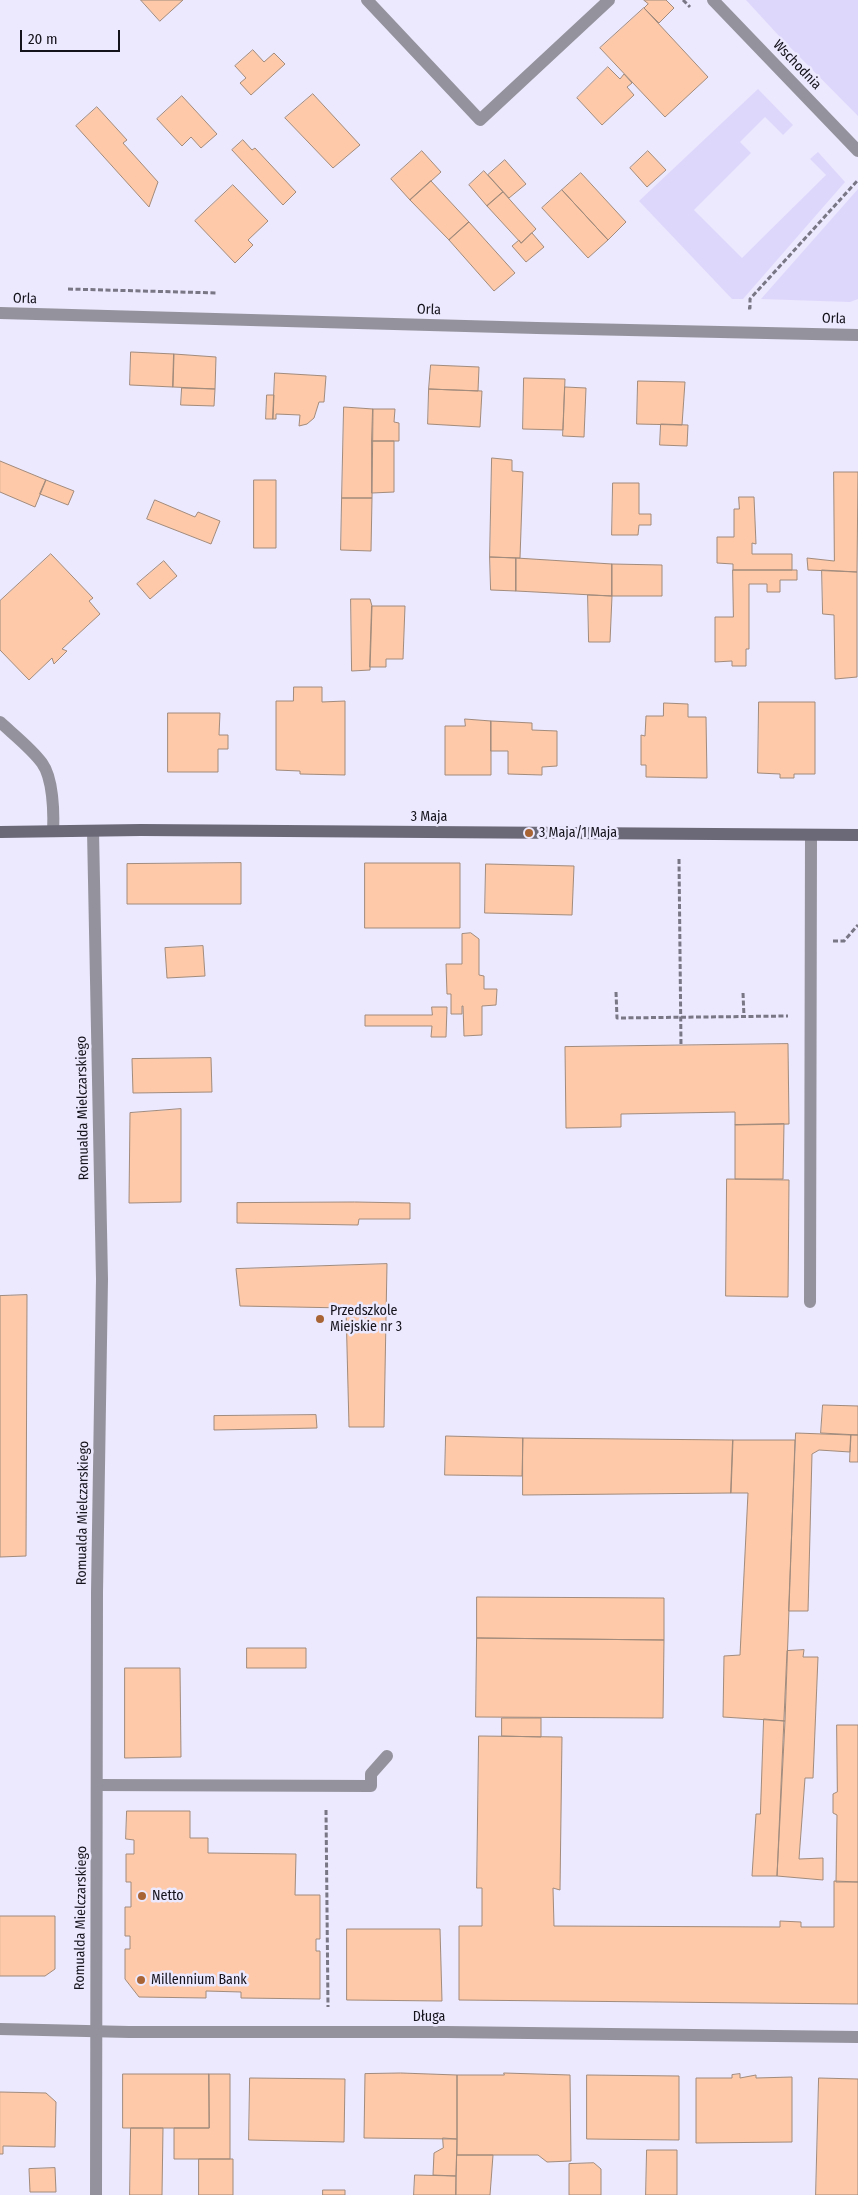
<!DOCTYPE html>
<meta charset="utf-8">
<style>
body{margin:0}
#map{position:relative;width:858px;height:2195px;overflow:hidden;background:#ece8fd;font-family:"Fira Sans Condensed",sans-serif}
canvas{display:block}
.scale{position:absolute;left:20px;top:30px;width:100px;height:22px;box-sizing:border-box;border:2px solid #14121b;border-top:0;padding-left:6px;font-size:15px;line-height:18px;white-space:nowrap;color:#14121b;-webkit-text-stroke:4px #ece8fd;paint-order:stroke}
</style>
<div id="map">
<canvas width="858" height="2195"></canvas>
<div class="scale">20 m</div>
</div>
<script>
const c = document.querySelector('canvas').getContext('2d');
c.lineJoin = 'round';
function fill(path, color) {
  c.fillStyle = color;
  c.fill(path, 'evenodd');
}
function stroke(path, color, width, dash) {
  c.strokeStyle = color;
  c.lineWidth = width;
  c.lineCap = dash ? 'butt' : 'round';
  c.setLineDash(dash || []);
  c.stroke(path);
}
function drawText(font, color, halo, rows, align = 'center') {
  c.font = font + ' "Fira Sans Condensed",sans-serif';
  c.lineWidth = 5;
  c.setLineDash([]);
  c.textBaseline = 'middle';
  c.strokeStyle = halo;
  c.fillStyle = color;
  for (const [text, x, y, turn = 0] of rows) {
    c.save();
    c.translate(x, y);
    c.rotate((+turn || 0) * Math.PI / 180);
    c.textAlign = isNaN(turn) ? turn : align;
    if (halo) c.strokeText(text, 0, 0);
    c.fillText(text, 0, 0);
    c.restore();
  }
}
fill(new Path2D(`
 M746 0H858V116L780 37Z
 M758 89 793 125 783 135 765 117 740 142 751 153 694 210 742 258 826 175 810 159 818 152 845 182 743 299H732L639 201Z
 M858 189V299L850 302 761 299Z`), '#ded7fc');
const building = new Path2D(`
 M141 0H183L160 21Z
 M644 0H666L674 8 659 23 644 8 648 4Z
 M644 8 708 77 665 117 600 48Z
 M253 50 264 62 274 53 285 64 251 95 240 83 246 78 235 66Z
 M608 67 620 79 624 74 632 83 627 87 634 95 602 125 577 98Z
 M313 94 360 145 333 168 285 118Z
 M182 96 217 134 201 148 191 137 182 146 157 119Z
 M97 107 127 140 123 143 158 182 149 207 76 126Z
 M243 140 252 150 255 148 296 192 283 205 232 150Z
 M422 151 441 172 410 200 391 179Z
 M648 151 666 170 647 187 630 168Z
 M505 160 526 184 509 198 488 175Z
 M484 171 503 192 487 206 469 185Z
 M581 173 626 222 608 240 562 190Z
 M431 181 469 222 449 240 410 200Z
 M233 185 268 221 248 240 253 245 235 263 195 221Z
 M562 190 608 240 588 258 542 208Z
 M503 192 536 229 521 243 487 206Z
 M469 222 515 273 494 291 449 240Z
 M532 233 544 247 526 262 512 246 519 240 521 243Z
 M131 352 174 354 173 387 130 385Z
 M174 354 216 357 215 389 173 387Z
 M431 365 479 367 478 391 429 389Z
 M275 373 326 376 324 402H319L314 418 307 424 299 426 300 415 276 414V419H273Z
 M524 378 565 379 563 430 523 429Z
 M638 381 685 382 682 425 637 424Z
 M565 387 586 388 584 437 563 436Z
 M182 388 215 389 214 406 181 405Z
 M429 389 482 391 480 427 428 424Z
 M267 395H274L273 419H266Z
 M344 407 373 409 372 498H342Z
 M373 409H395L394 422 399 423V441H372Z
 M661 424 688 425 687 446 660 445Z
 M372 441H394V492L372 493Z
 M492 458 512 460V471L523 472 520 558 490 557Z
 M0 461 46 480 35 507 0 492Z
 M834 472H858L857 572 808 570 807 558 834 561Z
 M46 480 74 491 68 505 40 494Z
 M254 480H276V548H254Z
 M613 483H639V514H651V525H639L638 535H612Z
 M739 497H754L756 544 752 543V554H792V570H733V564L717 563V537H734V509H739Z
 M342 498H372L371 551 341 550Z
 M155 500 195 517 198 512 220 521 211 544 147 519Z
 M51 554 93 598 89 601 100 614 62 649 67 651 54 664 52 658 29 680 0 650V601Z
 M490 557 516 558V591L491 590Z
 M516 558 612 564V596L516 591Z
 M164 561 177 576 150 599 137 584Z
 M612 564 662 565V596H612Z
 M733 570H797V580H780V592H767V584H749V649H746V666H732V661L715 662V617H733Z
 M822 570 857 572V677L835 679 834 615 823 614Z
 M588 595 612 596 610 642H589Z
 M351 599H370L372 606 370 670 352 671Z
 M372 606H405L403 659H386V667H370Z
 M294 687H322V702L345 701V775L300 774V771L276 770V701H293Z
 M759 702H815V774H794V778H780V774L758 773Z
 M664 703 688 704V717H706L707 778 646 777V765H641V735L645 736 646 716H663Z
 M168 713H220L219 735H228V749H218V772H168Z
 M465 719 491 721V775H445V726H465Z
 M491 721 532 723V730L557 731V766L542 767V775L508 774V751H491Z
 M241 863V904H127V864Z
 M365 863H460V928H365Z
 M486 864 574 866 572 915 485 913Z
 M471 933 479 939V975L484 976V989H497L496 1005 482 1006V1035L464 1036 463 1006H462V1014H451V994H447L446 964H462V934Z
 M203 946 205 976 167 978 165 948Z
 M432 1007H447L446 1037H431L432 1026H365V1015H432Z
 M788 1044 789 1124 735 1125V1112L621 1114V1127L566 1128 565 1047Z
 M211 1058 212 1092 133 1093 132 1059Z
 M181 1109V1202L129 1203 130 1113Z
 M784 1124 783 1179H735V1125Z
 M727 1179 789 1180 788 1297 726 1296Z
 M355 1202 410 1203V1219H359L358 1225 237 1223V1203Z
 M387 1264 384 1427H349L346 1308 240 1306 236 1269Z
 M27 1295 26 1556 0 1557V1296Z
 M823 1405 858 1406V1435L821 1433Z
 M316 1415 317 1428 214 1430V1416Z
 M796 1433 851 1435 850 1452 819 1450 812 1454 808 1611H789Z
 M851 1435H858V1462H850Z
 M446 1436 523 1438 522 1476 445 1475Z
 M523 1438 733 1440 731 1493 523 1495Z
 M733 1440H795L785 1721 723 1717 724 1656 740 1655 748 1493H731Z
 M477 1597 664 1598V1640L477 1638Z
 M477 1638 664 1640 663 1718 476 1717Z
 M247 1648H306V1668H247Z
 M804 1650 803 1657H818L813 1778H805L799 1859 823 1858V1880L777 1876 787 1651Z
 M125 1668H180L181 1757 125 1758Z
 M502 1718H541V1737L502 1736Z
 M764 1719 785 1721 777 1876H752L756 1814H760Z
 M837 1725H858V1882H836L837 1815 833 1813V1794L837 1792Z
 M479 1736 562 1737 560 1890 553 1888 554 1926 780 1927V1921L801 1922V1927H834V1881L858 1882V2004L459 2000V1926H482V1888H477Z
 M127 1811H190V1838H208V1853L296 1854 295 1895H320V1939H316V1951H320V1999L241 1998V1992L206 1991V1998L139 1997 125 1979V1949H130V1936H125V1907H131V1882H126V1854H134V1840L126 1839Z
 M0 1916H55V1969L45 1976H0Z
 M347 1929H440L442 2001 347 2000Z
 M401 2073 457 2075V2139L364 2138 365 2074Z
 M504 2073 570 2075 571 2161 547 2162 538 2155H457V2075H504Z
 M123 2074H209V2128H123Z
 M209 2074H230V2159H174V2128H209Z
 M740 2074V2078L756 2075V2078L792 2077V2142L696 2143V2078H732V2075Z
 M587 2075 679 2076V2140L587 2139Z
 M250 2078 345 2079 344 2142 249 2140Z
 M819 2078 858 2079V2195H816Z
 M0 2092 46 2093 56 2102 55 2147 3 2146V2154H0Z
 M131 2128H163L162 2195H130Z
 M443 2138 457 2139 456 2176 433 2175 434 2153 443 2148Z
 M647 2150H677V2195H646Z
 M457 2155H493L490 2195H456Z
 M199 2159H233V2195H199Z
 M594 2163 601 2169V2195H569V2164Z
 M55 2168 56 2192H30L29 2169Z
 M415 2175 456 2176V2195H414Z
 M323 2190H345V2195H323Z`);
fill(building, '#fdc9a8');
stroke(building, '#a28b7c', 1);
stroke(new Path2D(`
 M683 0 690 7
 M68 289 217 293
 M748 308H750V299L858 180
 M679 859 681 1046
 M833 941H844L858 925
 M616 992 617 1018 788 1016
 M743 993 744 1017
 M326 1810 328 2007`), '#797685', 3, [5, 2.5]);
stroke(new Path2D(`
 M367 0 480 120 609 0
 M810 1302 811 835
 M97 1785 371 1786V1774L387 1756`), '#94939d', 12);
stroke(new Path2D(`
 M713 0 858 151
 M0 313 537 328 858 335
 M0 722C13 734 32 749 42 763 53 778 54 812 53 831
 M93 831 102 1279 97 1592 96 2195`), '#94939d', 12);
stroke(new Path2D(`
 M0 2029 129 2032H446L858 2037`), '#94939d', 12);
stroke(new Path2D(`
 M0 832 141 830 858 835`), '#6b6878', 12);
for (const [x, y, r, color] of [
 [529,833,5,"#a86434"],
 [320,1319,5,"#a86434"],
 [142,1896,5,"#a86434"],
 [141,1980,5,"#a86434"]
]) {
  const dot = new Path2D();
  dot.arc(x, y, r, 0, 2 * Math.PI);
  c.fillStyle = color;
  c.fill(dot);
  stroke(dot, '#ece8fd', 2);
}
drawText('14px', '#14121b', '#ece8fd', [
 ["Wschodnia",797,65,46],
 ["Orla",25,299,2],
 ["Orla",429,310,2],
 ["Orla",834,319,2],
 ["3 Maja",429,817],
 ["Romualda Mielczarskiego",83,1108,-91],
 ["Romualda Mielczarskiego",83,1513,-89],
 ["Romualda Mielczarskiego",81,1918,-89],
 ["Długa",429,2017]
]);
drawText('14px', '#14121b', '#ece8fd', [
 ["3 Maja/1 Maja",539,833],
 ["Przedszkole",330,1311],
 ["Miejskie nr 3",330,1327],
 ["Netto",152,1896],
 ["Millennium Bank",151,1980]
], 'left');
</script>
